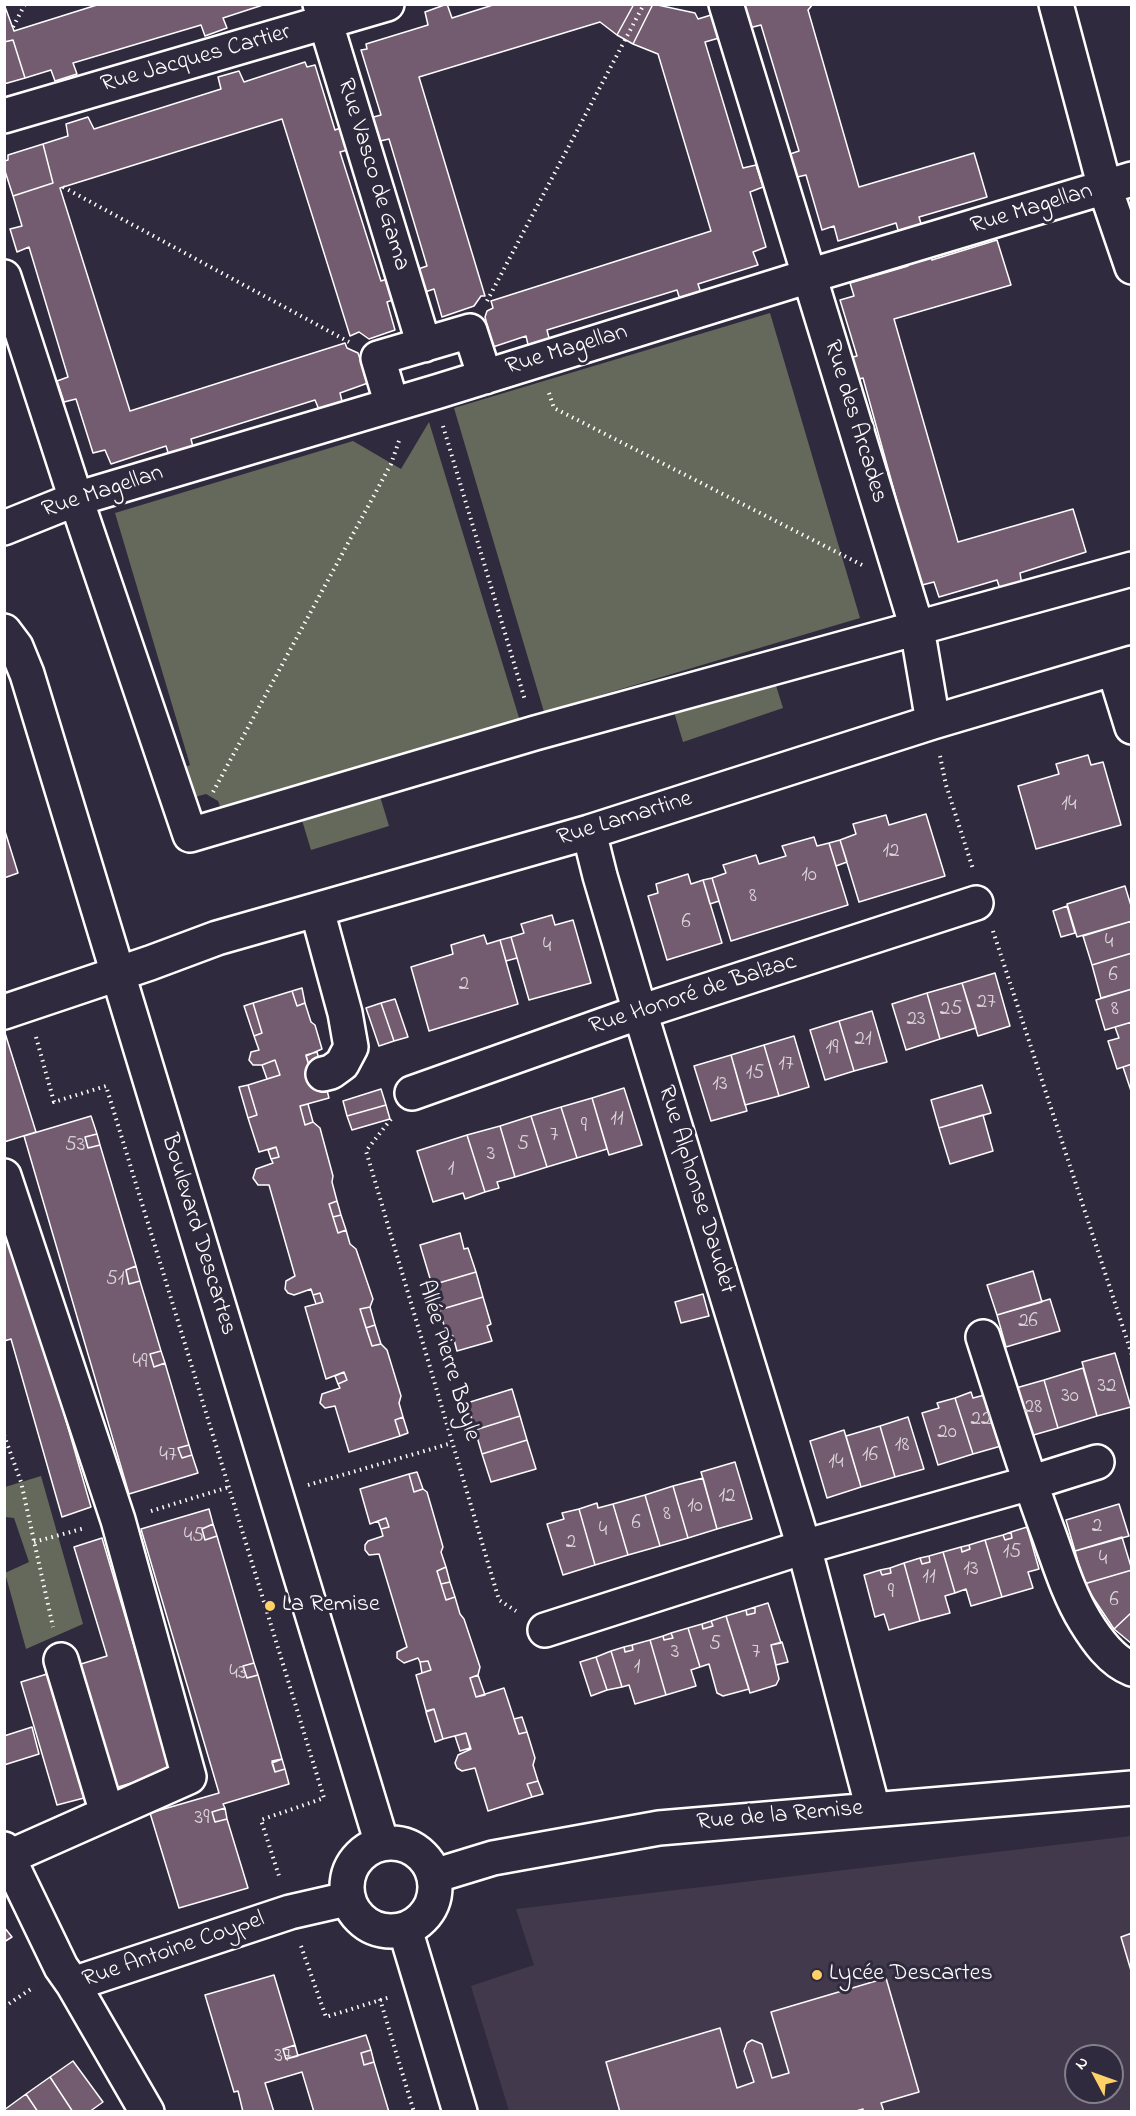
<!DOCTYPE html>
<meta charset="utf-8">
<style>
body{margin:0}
#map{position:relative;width:1136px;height:2116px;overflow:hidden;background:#2f2a3d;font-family:"Indie Flower",sans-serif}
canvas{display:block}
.frame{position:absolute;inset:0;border:6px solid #fff;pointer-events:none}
.north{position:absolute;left:1064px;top:2044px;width:60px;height:60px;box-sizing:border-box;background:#2f2a3d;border:2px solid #827f8b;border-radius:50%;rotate:311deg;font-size:16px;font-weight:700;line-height:24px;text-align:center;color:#fff}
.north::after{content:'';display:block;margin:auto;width:21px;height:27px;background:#ffd166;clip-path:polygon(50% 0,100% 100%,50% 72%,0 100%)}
</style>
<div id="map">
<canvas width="1136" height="2116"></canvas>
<div class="frame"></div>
<div class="north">N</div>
</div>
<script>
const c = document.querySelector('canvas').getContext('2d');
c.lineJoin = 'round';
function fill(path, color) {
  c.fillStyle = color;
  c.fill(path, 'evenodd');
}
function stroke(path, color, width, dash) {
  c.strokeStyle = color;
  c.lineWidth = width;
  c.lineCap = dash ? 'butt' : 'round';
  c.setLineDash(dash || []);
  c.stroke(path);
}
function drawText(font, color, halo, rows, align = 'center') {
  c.font = font + ' "Indie Flower",sans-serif';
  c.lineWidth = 6;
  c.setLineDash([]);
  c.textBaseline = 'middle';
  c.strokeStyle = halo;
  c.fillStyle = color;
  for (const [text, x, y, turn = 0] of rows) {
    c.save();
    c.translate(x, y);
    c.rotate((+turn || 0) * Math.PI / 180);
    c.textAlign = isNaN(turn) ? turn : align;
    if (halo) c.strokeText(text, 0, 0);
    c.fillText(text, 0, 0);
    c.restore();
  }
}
fill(new Path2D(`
 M1131 1836V2111H509L471 1986 534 1965 516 1909ZM1076 2056H1112V2092H1076Z`), '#43394c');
fill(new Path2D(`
 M770 313 860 618 544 712 454 408Z
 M429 422 520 721 222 812 218 801 206 794 191 798 181 769 190 765 115 513 353 441 401 469Z
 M774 679 783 708 683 742 674 712Z
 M379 793 389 826 311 850 301 817Z
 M41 1476 83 1624 26 1649 5 1573 29 1562 14 1518 5 1517V1487Z`), '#65695b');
const building = new Path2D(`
 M4 4 14 31 100 4H266L223 18 227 28 205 36 201 25 73 63 77 74 55 81 51 70 25 78 13 40 4 42Z
 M447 4 452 18 496 4H634L617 35 600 22 419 77 485 296H481L474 306 442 317 434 289 422 293 415 270 427 266 389 139 376 142 370 118 381 115 361 50 367 49 366 44 428 25 425 12Z
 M634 4H653L633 44 617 35Z
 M653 4 695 13 698 19 711 15 719 38 705 42 743 168 756 165 763 187 750 192 766 247 753 252 758 265 698 284 702 296 681 303 677 290 547 330 550 342 529 349 526 336 493 347 485 317 487 311 493 308 491 301 711 231 658 54 633 44Z
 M748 4H813L808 10 859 187 974 153 987 197 919 217 923 230 900 237 896 223 838 241 834 226 822 230 806 175 793 178 787 155 799 151 761 25 749 28 743 6Z
 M13 40 25 78 4 84V42Z
 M305 62 307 67 315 65 335 130 348 125 355 148 340 152 381 281 393 277 399 298 387 302 395 330 369 339 359 332 350 336 282 119 60 188 130 411 345 343 347 348 358 353 368 383 340 393 343 405 320 412 315 400 191 439 194 451 170 459 166 446 111 464 105 450 93 453 76 399 64 402 57 381 68 377 29 247 17 252 10 229 22 226 13 196 53 183 43 144 68 136 66 124 88 117 94 129 221 89 218 77 239 71 244 82Z
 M43 144 53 183 13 196 4 168V161L8 160V155Z
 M997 240 1011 285 894 319 958 542 1073 509 1086 552 1020 573 1022 585 1001 592 997 580 939 597 934 582 922 585 905 531 896 535 887 509 898 505 863 378 851 381 845 359 857 356 840 300 854 296 850 283 908 266 905 253 928 247 932 260Z
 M1088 755 1091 765 1103 762 1121 825 1036 849 1018 786 1059 774 1056 764Z
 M926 814 945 876 859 902 840 840 856 834 853 824 886 815 889 825Z
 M4 828 18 873 4 878Z
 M814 837 817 846 829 843 848 905 731 941 712 878 726 873 723 865 756 855 759 864 786 856 782 846Z
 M840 840 847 862 836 866 829 843Z
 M688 874 691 884 703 880 722 943 667 960 648 896 658 893 656 884Z
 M712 878 719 901 710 904 703 880Z
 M1125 886 1132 909V921L1077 937 1067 904Z
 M1067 906 1075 933 1061 937 1053 911Z
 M552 915 555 925 573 920 591 983 529 1000 511 937 524 933 521 924Z
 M1132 921V953L1092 965 1083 936Z
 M484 935 487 944 500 940 518 1004 429 1031 411 967 453 954 451 945Z
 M511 937 517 958 506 961 500 940Z
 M1132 953V989L1101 998 1092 965Z
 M995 973 1010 1026 978 1036 962 983Z
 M962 983 976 1028 940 1039 927 993Z
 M302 988 305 1003 297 1006 292 991Z
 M1132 989V1022L1105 1030 1096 1000Z
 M292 991 297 1006 305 1003 311 1022 315 1025 322 1049 306 1056 310 1069 321 1067 329 1098 300 1106 305 1125 313 1122 320 1128 333 1176 332 1182 337 1201 329 1204 338 1233 346 1230 350 1244 356 1249 373 1299 370 1307 360 1309 372 1346 381 1344 387 1350 401 1396 399 1403 403 1417 395 1420 400 1436 349 1452 335 1406 325 1408 320 1403 322 1394 340 1388 338 1384 347 1380 344 1372 326 1379 305 1307 323 1302 320 1293 313 1295 311 1289 294 1295 288 1293 285 1289 286 1281 295 1276 269 1185H258L253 1178 256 1169 273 1163 271 1159 279 1157 276 1147 259 1152 248 1118 257 1115 248 1085 280 1075 275 1060 262 1065H253L249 1060 251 1052 259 1050 254 1036 262 1033 253 1003Z
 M927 993 940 1039 906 1050 892 1004Z
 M395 999 408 1037 394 1041 381 1003Z
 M253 1003 262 1033 254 1036 244 1006Z
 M381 1003 394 1041 379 1046 366 1008Z
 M872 1011 887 1062 854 1071 839 1021Z
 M839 1021 854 1071 825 1080 810 1030Z
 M1132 1022V1064L1117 1069 1108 1041 1119 1038 1115 1027Z
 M5 1033 36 1132 4 1142V1034Z
 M794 1036 809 1087 779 1096 764 1045Z
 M764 1045 779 1096 745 1105 731 1055Z
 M317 1052 321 1067 310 1069 306 1055Z
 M731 1055 747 1111 711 1121 694 1066Z
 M275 1060 280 1075 267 1079 262 1065Z
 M1132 1064V1094L1123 1067Z
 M248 1085 257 1115 248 1118 239 1087Z
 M982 1085 991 1113 939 1128 931 1100Z
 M624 1088 642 1145 609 1155 592 1098Z
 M381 1089 386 1105 347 1116 343 1101Z
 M592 1098 607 1149 577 1158 561 1107Z
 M308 1104 313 1122 305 1125 300 1106Z
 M386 1105 390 1119 352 1130 347 1116Z
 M561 1107 577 1158 547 1167 531 1116Z
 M983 1115 993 1151 950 1164 939 1128Z
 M91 1116 97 1134 85 1137 88 1148 100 1145 136 1266 126 1270 129 1284 140 1281 161 1351 150 1354 154 1367 165 1363 189 1445 178 1448 182 1458 192 1455 198 1473 129 1494 24 1136Z
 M531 1116 547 1167 515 1177 500 1126Z
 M500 1126 515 1177 497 1182 499 1188 485 1192 467 1135Z
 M97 1134 100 1145 88 1148 85 1137Z
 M467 1135 485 1192 465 1199 463 1193 433 1202 417 1151Z
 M276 1147 279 1157 271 1159 268 1150Z
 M337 1201 341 1215 333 1217 329 1204Z
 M4 1206 91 1507 62 1517 11 1339 4 1341Z
 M341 1215 346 1230 338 1233 333 1217Z
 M460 1233 464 1249 468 1248 476 1272 432 1285 420 1245Z
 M136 1266 140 1281 129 1284 126 1270Z
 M1033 1271 1042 1302 997 1315 987 1285Z
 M476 1272 483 1297 439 1310 432 1285Z
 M320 1293 323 1302 316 1304 313 1295Z
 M703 1294 709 1316 681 1323 675 1302Z
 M483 1297 491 1324 487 1326 492 1341 457 1351 453 1336 448 1337 439 1310Z
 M1050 1299 1060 1331 1006 1347 997 1315Z
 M370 1307 375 1325 366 1328 360 1309Z
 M375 1325 381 1344 372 1346 366 1328Z
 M161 1351 165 1363 154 1367 150 1354Z
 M1115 1353 1131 1407 1097 1416 1082 1362Z
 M1083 1368 1097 1416 1058 1428 1044 1380Z
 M344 1372 347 1380 338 1384 335 1376Z
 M1044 1380 1058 1428 1023 1438 1009 1390Z
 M512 1389 520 1416 475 1430 467 1403Z
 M971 1392 973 1398 992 1393 1008 1444 973 1454 955 1398Z
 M955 1398 973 1454 938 1465 922 1413 939 1408 937 1403Z
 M520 1416 527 1440 482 1454 475 1430Z
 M403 1417 408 1433 400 1436 395 1420Z
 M908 1417 924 1469 895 1477 880 1426Z
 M880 1426 895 1477 861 1487 846 1436Z
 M844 1430 861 1487 827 1498 810 1441Z
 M527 1440 536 1469 491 1482 482 1454Z
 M189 1445 192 1455 182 1458 178 1448Z
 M735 1462 752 1519 717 1529 701 1472Z
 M417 1472 423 1489 414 1492 409 1474Z
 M409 1474 414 1492 423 1489 427 1492 443 1547 441 1552 446 1567 437 1571 446 1600 455 1597 460 1614 464 1619 480 1667 478 1675 470 1678 476 1697 504 1688 519 1734 527 1732 535 1758 533 1765 538 1781 527 1784 532 1797 488 1811 475 1768 462 1771 457 1768 455 1763 458 1755 471 1749 466 1733 443 1739 434 1709 426 1711 416 1675 431 1670 428 1661 420 1662 418 1658 404 1663 397 1658V1652L407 1647 379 1554 369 1555 365 1550V1545L368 1541 383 1536 381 1529 389 1527 386 1518 370 1524 360 1489Z
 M703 1478 717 1529 688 1538 673 1486Z
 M673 1486 688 1538 660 1546 645 1495Z
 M645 1495 660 1546 628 1555 613 1504Z
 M597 1503 598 1508 613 1504 628 1555 595 1565 579 1509Z
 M1119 1504 1129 1536 1075 1551 1066 1520Z
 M209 1509 213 1524 202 1529 205 1540 217 1536 254 1663 243 1666 247 1678 258 1675 282 1759 272 1763 275 1772 285 1769 289 1784 223 1804 225 1808 212 1812 215 1822 227 1819 248 1888 179 1908 150 1813 219 1793 141 1529Z
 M579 1509 595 1565 563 1575 547 1524 564 1519 562 1513Z
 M386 1518 389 1527 381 1529 378 1521Z
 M213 1524 217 1536 205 1540 202 1529Z
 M1027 1527 1039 1569 1028 1572 1033 1588 1002 1597 985 1540 1003 1535 1005 1540 1012 1538 1011 1532Z
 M1011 1532 1012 1538 1005 1540 1003 1535Z
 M1122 1537 1132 1570 1084 1584 1075 1551Z
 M102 1538 171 1771 115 1788 81 1664 107 1656 74 1547Z
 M985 1540 1002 1597 971 1606 966 1589 955 1593 943 1552 961 1547 962 1552 970 1549 969 1545Z
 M969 1545 970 1549 962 1552 961 1547Z
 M943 1552 955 1593 945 1596 950 1613 920 1621 904 1563 920 1558 922 1564 930 1562 929 1556Z
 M929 1556 930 1562 922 1564 920 1558Z
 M904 1563 920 1621 889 1630 884 1614 875 1617 864 1575 880 1570 882 1575 891 1573 890 1568Z
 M446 1567 450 1582 441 1584 437 1571Z
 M890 1568 891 1573 882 1575 880 1570Z
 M1132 1570V1612L1114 1629 1084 1584Z
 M450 1582 455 1597 446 1600 441 1584Z
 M768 1603 781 1643 771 1645 779 1679 776 1685 750 1693 726 1616 746 1610 747 1615 755 1613V1607Z
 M755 1607V1613L747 1615 746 1610Z
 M1132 1612V1644L1114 1629Z
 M726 1616 749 1689 723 1696 717 1693 709 1664 700 1667 688 1628 702 1624 703 1629 713 1626 711 1621Z
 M711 1621 713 1626 703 1629 702 1624Z
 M688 1628 700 1667 691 1670 696 1686 666 1695 650 1640 663 1636 664 1640 673 1638 671 1633Z
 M671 1633 673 1638 664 1640 663 1636Z
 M650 1640 666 1695 635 1704 629 1685 622 1687 611 1651 624 1647 625 1652 633 1650 632 1645Z
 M782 1642 788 1662 776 1665 771 1645Z
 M632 1645 633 1650 625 1652 624 1647Z
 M611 1651 622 1687 607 1690 596 1657Z
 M596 1657 607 1690 591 1696 580 1662Z
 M428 1661 431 1670 422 1673 420 1662Z
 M254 1663 258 1675 247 1678 243 1666Z
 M47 1674 84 1798 57 1805 21 1682Z
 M478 1675 485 1695 476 1697 470 1678Z
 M434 1709 443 1739 435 1742 426 1712Z
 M522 1717 527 1732 519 1734 514 1719Z
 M32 1727 39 1754 4 1765V1736Z
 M466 1733 470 1748 460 1751 455 1736Z
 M282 1759 285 1769 275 1772 272 1761Z
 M538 1781 543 1794 532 1797 527 1784Z
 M225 1808 227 1819 215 1822 212 1812Z
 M4 1927 12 1937 4 1942Z
 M1132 1933V1974L1121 1937Z
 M274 1975 295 2045 283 2049 286 2059 366 2035 371 2050 361 2053 364 2065 374 2062 389 2112H314L302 2072 265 2083 274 2112H243L238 2091 234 2092 205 1995Z
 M886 1978 919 2092 881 2103 884 2112H863V2109L853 2112H620L606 2062 720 2028 737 2088 754 2082 744 2051 747 2043 752 2040 762 2044 772 2078 789 2073 771 2012Z
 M295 2045 298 2056 286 2059 283 2049Z
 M371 2050 374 2062 364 2065 361 2053Z
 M73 2061 103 2102 89 2112H73L50 2077Z
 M50 2077 73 2112H38L26 2094Z
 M26 2094 38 2112H4V2110Z`);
fill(building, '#735c6f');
stroke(building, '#fff', 1.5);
const minor = new Path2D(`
 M320 4 424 345
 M726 4 917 628 1132 569
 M1056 4 1105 188 1132 267
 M4 116 387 4
 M4 277 76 499 190 835 535 733 917 628 933 722
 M392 405 378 358 470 331 485 377
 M4 528 76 499 439 391 809 276 1132 179
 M4 631 16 647 27 674 382 1844
 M1114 669 1132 727
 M589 832 600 876 640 1012 804 1547 873 1809
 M317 910 345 1013 351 1047 342 1064 331 1072 323 1074
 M4 1012 150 963 217 938 589 832 933 722 1132 663
 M412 1093 640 1012 976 903
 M4 1176 118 1520 189 1777 9 1857
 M983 1337C1004 1402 1024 1468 1048 1532 1059 1562 1068 1593 1085 1621 1096 1639 1111 1661 1132 1669
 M545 1630 804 1547 1030 1483 1097 1462
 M61 1660 107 1813
 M347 1887a44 44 0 1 1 88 0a44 44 0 1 1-88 0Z
 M4 1849 61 1967 73 1984
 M434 1876 493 1858 659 1828 1132 1788
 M405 1929 460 2112
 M147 2112 73 1984 290 1912 347 1899`);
stroke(minor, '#fff', 38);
stroke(new Path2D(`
 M1131 4 1132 8
 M13 27 25 4
 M4 155 8 157
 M63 187 349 342
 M487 301 644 4
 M549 393 554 408 862 565
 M443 426 525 700
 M940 756 946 785 973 869
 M213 792 391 464 400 438
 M993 931 1132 1355
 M36 1037 54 1102 106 1086 324 1798 261 1820 280 1879
 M391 1119 366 1151 499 1600 516 1611
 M4 1435 21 1482 53 1627
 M308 1485 452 1443
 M151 1511 229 1487
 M34 1542 85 1528
 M301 1946 326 2017 390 1997
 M380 1999 414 2112
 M4 2007 34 1987`), '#fff', 4, [1.5, 4.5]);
stroke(minor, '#2f2a3d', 33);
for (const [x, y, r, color] of [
 [270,1606,6,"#ffd166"],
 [817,1975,6,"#ffd166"]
]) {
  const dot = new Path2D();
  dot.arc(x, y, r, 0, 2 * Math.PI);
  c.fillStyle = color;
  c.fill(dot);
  stroke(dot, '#2f2a3d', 2);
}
drawText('21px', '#dcd6db', null, [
 ["14",1069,806],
 ["12",891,853],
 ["10",809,877],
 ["8",753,898],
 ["6",686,924],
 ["4",1109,944],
 ["4",547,948],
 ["6",1113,977],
 ["2",464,986],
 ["27",986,1004],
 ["25",951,1011],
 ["8",1115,1011],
 ["23",916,1021],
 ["21",863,1041],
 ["19",832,1050],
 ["17",786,1066],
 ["15",755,1075],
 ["13",720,1086],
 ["11",617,1121],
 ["9",584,1128],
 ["7",554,1137],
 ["5",523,1146],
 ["53",75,1147],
 ["3",491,1156],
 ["1",451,1171],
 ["51",115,1281],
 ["26",1028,1323],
 ["49",140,1364],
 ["32",1107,1388],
 ["30",1070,1398],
 ["28",1033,1409],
 ["22",981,1421],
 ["20",947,1434],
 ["18",902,1447],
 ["47",168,1457],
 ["16",870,1457],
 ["14",836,1464],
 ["12",727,1498],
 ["10",695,1508],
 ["8",667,1516],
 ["6",636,1525],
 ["2",1097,1528],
 ["4",603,1532],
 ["45",194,1538],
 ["2",571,1544],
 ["15",1012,1554],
 ["4",1103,1561],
 ["13",971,1571],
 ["11",929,1579],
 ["9",891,1594],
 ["6",1114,1602],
 ["5",715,1646],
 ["3",675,1654],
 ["7",756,1654],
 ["1",637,1669],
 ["43",238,1675],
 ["39",202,1820],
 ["37",283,2058]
]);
drawText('24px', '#fff', '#2f2a3d', [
 ["Rue Jacques Cartier",196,60,-16],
 ["Rue Vasco de Gama",372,175,73],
 ["Rue Magellan",1032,210,-17],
 ["Rue Magellan",567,351,-17],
 ["Rue des Arcades",854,422,73],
 ["Rue Magellan",103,493,-18],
 ["Rue Lamartine",625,820,-17],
 ["Rue Honoré de Balzac",693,996,-18],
 ["Rue Alphonse Daudet",695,1190,73],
 ["Boulevard Descartes",197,1235,73],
 ["Allée Pierre Bayle",447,1361,73],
 ["Rue de la Remise",780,1817,-5],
 ["Rue Antoine Coypel",174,1951,-19]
]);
drawText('24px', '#fff', '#2f2a3d', [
 ["La Remise",282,1606],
 ["Lycée Descartes",829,1975]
], 'left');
</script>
